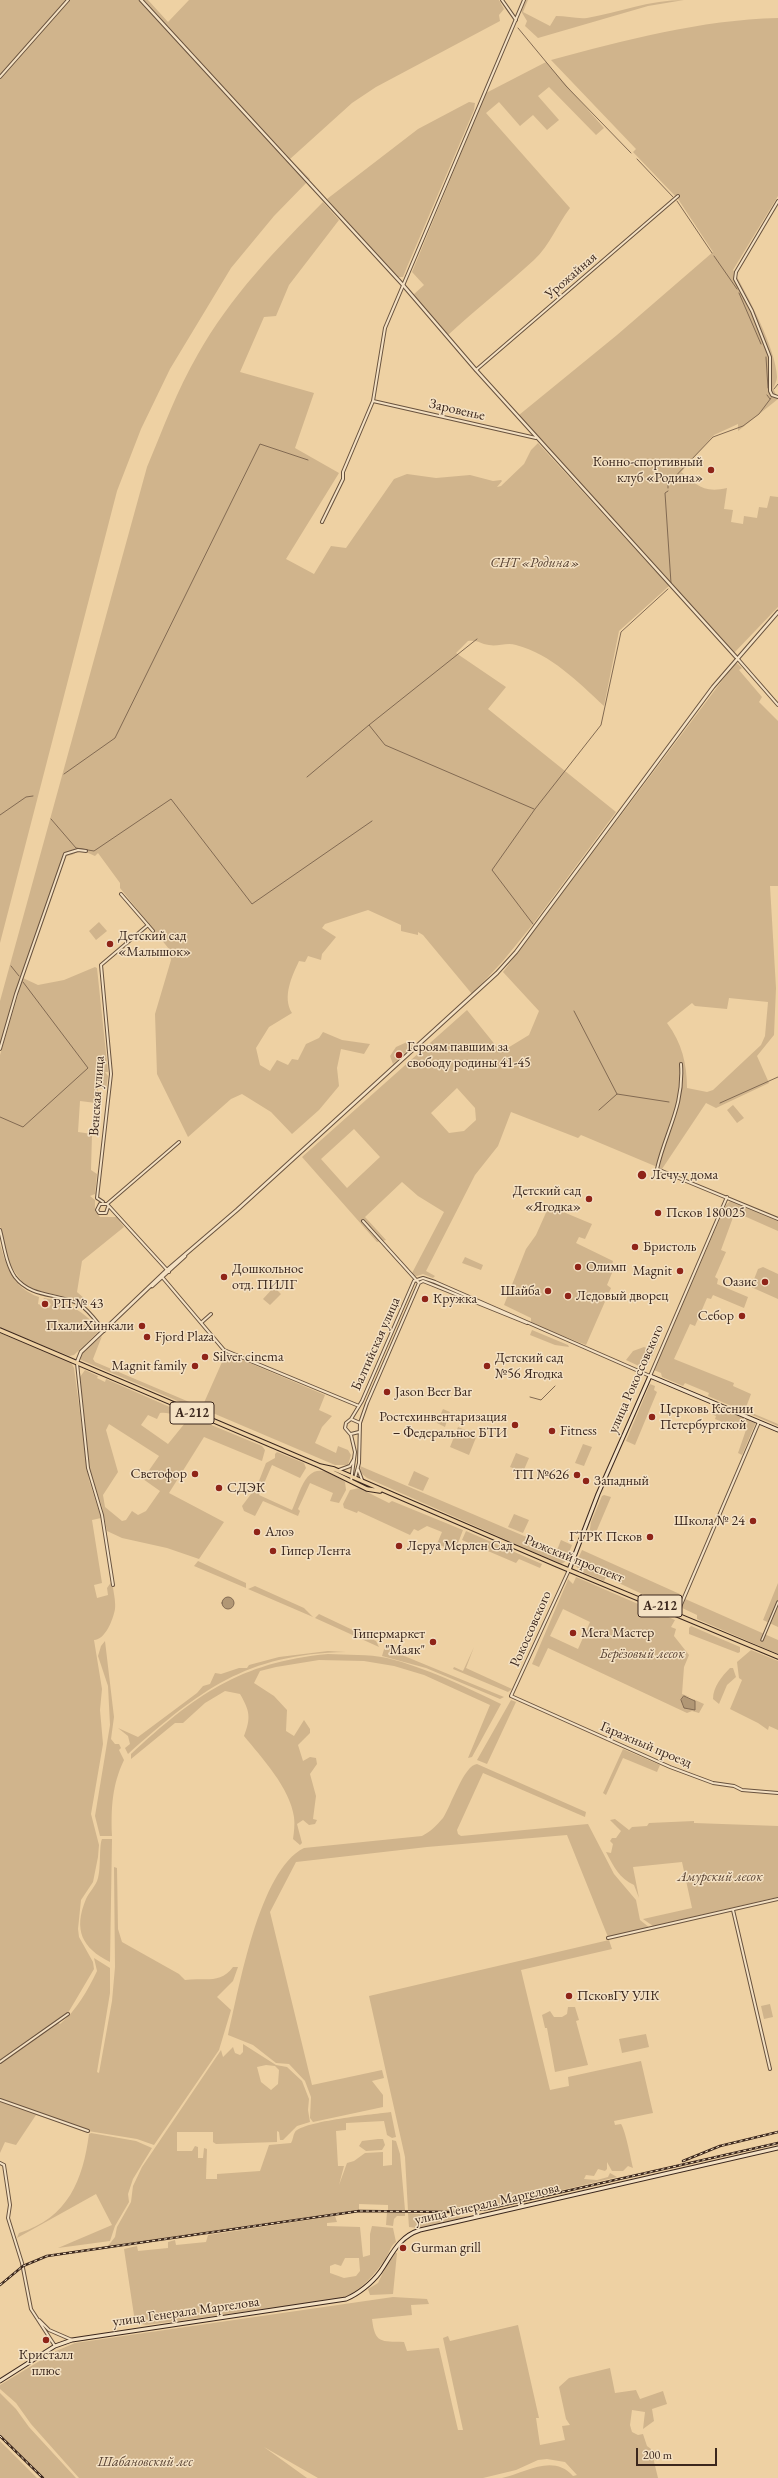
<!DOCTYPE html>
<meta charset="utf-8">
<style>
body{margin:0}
#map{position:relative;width:778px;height:2478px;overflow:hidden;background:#eed1a3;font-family:"EB Garamond",serif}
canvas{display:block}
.scale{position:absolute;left:636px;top:2448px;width:81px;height:18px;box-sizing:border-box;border:2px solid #3b271d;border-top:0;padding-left:5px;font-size:12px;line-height:14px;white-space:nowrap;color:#3b271d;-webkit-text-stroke:3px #f4e1c3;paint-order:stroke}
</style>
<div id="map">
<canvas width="778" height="2478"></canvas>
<div class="scale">200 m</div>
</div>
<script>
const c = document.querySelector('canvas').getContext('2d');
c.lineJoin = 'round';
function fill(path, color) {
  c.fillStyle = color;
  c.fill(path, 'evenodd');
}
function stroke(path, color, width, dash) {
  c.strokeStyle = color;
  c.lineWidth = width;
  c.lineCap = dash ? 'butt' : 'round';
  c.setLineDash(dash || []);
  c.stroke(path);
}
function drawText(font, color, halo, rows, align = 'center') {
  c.font = font + ' "EB Garamond",serif';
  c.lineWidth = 3;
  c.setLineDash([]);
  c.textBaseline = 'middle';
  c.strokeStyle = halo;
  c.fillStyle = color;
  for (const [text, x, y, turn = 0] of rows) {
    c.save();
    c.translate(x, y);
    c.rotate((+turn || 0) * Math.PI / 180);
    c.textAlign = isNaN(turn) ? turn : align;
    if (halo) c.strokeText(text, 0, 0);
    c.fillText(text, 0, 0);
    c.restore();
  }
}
fill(new Path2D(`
 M0 0H148L168 22 189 0H499L504 9 499 15 500 21 376 87 352 103 290 159 310 179 274 216 231 268 170 369 141 429 117 491 0 943Z
 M526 0H528L523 12 550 26 556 16C566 16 577 19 587 18 620 12 650 0 684 0L648 6 538 38 525 26 527 21 521 11Z
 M778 18V196L733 270C747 294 776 349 777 377 777 380 775 385 773 388L778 399 738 431V424L714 435 681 472C696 483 702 494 727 488L724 509 733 510 731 522 743 524 744 516 757 518 759 507 767 508 770 496 778 497V607L734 653 519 415 617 335 713 252 678 199 633 152 636 149 551 60C626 40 700 20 778 18Z
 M546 62 604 128 596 135 549 87 538 96 559 120 547 130 533 115 520 126 499 102 486 113 570 208C557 225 550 245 534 260 506 286 476 309 448 335L413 295 424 285 412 272 486 93Z
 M469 102 475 103 474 110 407 267 403 277H397L327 199 418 129Z
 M323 202 339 220 289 285 276 316 264 317 240 372 314 393 295 448 339 473 286 559 314 574 331 546 346 548 394 479 407 474 436 478 470 475 493 481 501 480 502 481 497 487 501 486 524 464 531 450 538 443 669 586 619 631 604 706C578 682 551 654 516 645 507 642 497 647 489 645 480 644 479 640 468 641L456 653 506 687 488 709 616 812 533 924 503 961 472 994 423 935 418 932V935L401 931V925L368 910 325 924 322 928 336 937 322 954 321 960 308 956 305 962 299 961C292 976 282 997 292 1013L269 1027 256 1048 260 1065 270 1071 277 1060 288 1065 292 1059 298 1060 306 1044 319 1038 323 1032 342 1040 370 1044 364 1054 341 1049 337 1068 339 1086 319 1110 292 1134 271 1112 242 1094 231 1099 188 1137 157 1074 155 1014 171 960 169 949 120 888V883L98 853 95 856C75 846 77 857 64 856L0 1046V1001L147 467C163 429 177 390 198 354 230 297 277 248 323 202Z
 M736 662 742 668 739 670 762 697 759 702 778 721V886H770L776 988 774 1035 757 1056 769 1083 716 1108 706 1103 662 1169 581 1135 578 1138 511 1112 498 1146 475 1175 426 1271 435 1276 433 1278 423 1274 414 1277 411 1275 444 1212 418 1196 402 1182 365 1217 386 1240 377 1242 302 1157 467 1010 501 1052 529 1035 539 1011 503 972ZM729 998 768 1002 765 1036 761 1045 713 1090 707 1092 687 1088C687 1064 682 1043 667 1023L692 1003 695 1006 727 1009ZM457 1088 475 1108 476 1120 464 1131 449 1133 431 1113ZM354 1129 380 1157 347 1188 321 1159Z
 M99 922 107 931 96 940 89 931Z
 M95 967 97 968 108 1072H105L108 1076 106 1089 98 1088 96 1103 80 1101 78 1132 92 1134 91 1170 97 1174 95 1194 90 1196 95 1200V1211L100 1217H117L124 1227 82 1261 77 1292 86 1300 82 1306 62 1296 37 1291 22 1282 10 1265 0 1226V1055L23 978 38 985 64 980Z
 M407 1042 414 1045 393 1064 390 1056 396 1047Z
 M733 1105 744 1118 737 1123 727 1110Z
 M733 1201 778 1220V1231L735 1212 721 1250 726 1252 715 1277 718 1279 717 1284 748 1297 744 1308 713 1295 711 1299 707 1298 695 1326 690 1324 674 1359 734 1383 733 1386 751 1394 745 1410 778 1424V1426L708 1396 709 1393 685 1383 683 1386 662 1377 661 1373 654 1370 726 1205 730 1201Z
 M549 1206 592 1224 585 1239 579 1237 576 1243 613 1261 612 1265 614 1268 607 1285 611 1288 586 1345 535 1325 531 1323V1318L504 1305 526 1249 536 1235Z
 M0 1244C7 1268 13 1288 39 1297L38 1304 49 1308 51 1304 43 1300 44 1298C68 1301 84 1312 100 1330L74 1355 69 1356 0 1328Z
 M465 1257 483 1265 481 1270 462 1263Z
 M763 1267 778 1274V1299L751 1287 758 1269Z
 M274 1287 281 1294 270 1305 263 1299Z
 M532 1330 568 1345 569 1347 555 1345 530 1335Z
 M0 1333 71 1362 74 1368 89 1480 101 1518 92 1520 102 1583 94 1585 97 1598 108 1595 107 1588 112 1581C113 1590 116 1601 115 1609 113 1620 105 1640 94 1640L102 1689 100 1710 103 1744 91 1814 99 1845 98 1857 93 1882 81 1900 78 1929 79 1937 93 1962 94 1969 68 2013 57 2022 60 2024C76 2011 88 1990 97 1971L94 1958 110 1968V1993L97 2072 99 2073 112 2001 115 1967 114 1867 117 1868 118 1929 122 1942 179 1974 185 1980C204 1977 220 1985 233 1967H238L233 1981 217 1997 231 2010 219 2050 154 2145 137 2139 82 2130 36 2115 16 2145 5 2142 0 2153Z
 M102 1336 93 1359 95 1362 194 1404 187 1405 81 1360 80 1354Z
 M654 1339 659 1341 649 1363 641 1367 626 1360 633 1351 644 1347 649 1349Z
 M226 1353 325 1395 319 1410 332 1416 322 1427 315 1443 336 1453 338 1446 348 1450 351 1455 348 1465H335L208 1411 203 1405Z
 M85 1370 98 1376 97 1378 105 1382 106 1379 188 1415 187 1418C178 1418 169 1411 160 1413L157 1419 148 1415 141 1425 168 1444 185 1423 197 1419 262 1446 265 1450 262 1461 204 1437 169 1493 224 1522 199 1559 167 1548 122 1538 107 1531 102 1507 90 1471 80 1377ZM109 1424 159 1456 143 1479 160 1491 146 1511 138 1515 132 1511 126 1520 122 1521 105 1507 103 1495 118 1472 106 1430Z
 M650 1384 655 1386 654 1390 657 1392 635 1445 626 1441Z
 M716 1405 756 1422 742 1455 738 1453 747 1427 739 1424 737 1428 715 1419 716 1416 711 1414Z
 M443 1409 450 1412 445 1427 437 1423Z
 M458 1427 477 1435 469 1455 450 1447Z
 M583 1444 592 1447 584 1466 575 1463Z
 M277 1452 304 1463 306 1468 300 1478 272 1465 259 1495 292 1510C300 1494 305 1462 329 1473 334 1476 341 1478 345 1482L346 1490 339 1503 330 1501 333 1493 310 1483 298 1509 300 1511 298 1516 263 1501 255 1516 244 1511 242 1506 257 1486 266 1463 275 1458V1454Z
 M516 1453 529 1458 523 1472 510 1467Z
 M360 1466 557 1550 561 1540 572 1545 565 1562 561 1564 547 1558 367 1478 361 1473Z
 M414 1471 429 1478 423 1491 408 1485Z
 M359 1488 389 1503 392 1501 463 1530 455 1551 437 1544 442 1532 427 1526 418 1531 414 1529 410 1535 358 1511 357 1513 344 1508 343 1504 350 1490Z
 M604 1495 611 1497 594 1537 589 1535 591 1522 602 1496Z
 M514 1514 529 1520 523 1533 508 1527Z
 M466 1531 542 1564 540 1568 519 1559 516 1563 462 1540Z
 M582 1550 682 1595 677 1606 672 1608 606 1577 604 1581 580 1571 575 1565Z
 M198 1561 246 1583V1588L194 1566Z
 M576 1577 675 1620 671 1627 676 1629 674 1636 689 1655 684 1667 682 1694 690 1697 684 1696 682 1701 683 1706 695 1701 693 1699 704 1704 699 1713 692 1711 687 1713 548 1648 539 1667 532 1664 567 1582 568 1579 573 1584ZM563 1609 590 1622 578 1649 550 1636Z
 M778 1583V1627L763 1620Z
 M255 1586 304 1608 313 1617 248 1589Z
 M683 1598 778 1640V1654L697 1619V1615L680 1607Z
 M319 1614 376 1641 379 1647 315 1618Z
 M691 1626 740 1647V1652L738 1653 689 1634V1628Z
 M105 1641 114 1717 111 1739 115 1744H119L121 1748 119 1750 124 1760C112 1785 111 1808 112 1836H100L95 1816 110 1725 108 1686 98 1656 101 1646Z
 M385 1646 397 1653 504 1697 500 1699 426 1668 382 1656Z
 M474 1647 466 1668 512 1689 508 1692 453 1669 454 1667 463 1671Z
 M751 1650 778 1661V1730L769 1726 768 1730 758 1723 730 1709 742 1680 739 1678 737 1662Z
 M328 1651 346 1652C246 1654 200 1690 128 1754L125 1748 130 1744 128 1736 118 1728 138 1737 197 1693 203 1686 210 1684 215 1673 221 1674 239 1668H247L249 1665 279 1657Z
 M328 1654C347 1655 368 1654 387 1658 427 1668 464 1686 501 1704L472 1757 468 1758 490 1705 424 1675 394 1666 364 1661 319 1660 276 1667 260 1671 254 1683 274 1696 287 1710 286 1731 294 1736 304 1720 310 1729V1733L298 1745 303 1761 310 1757 316 1758 317 1764 310 1774 316 1796 313 1819 317 1820 315 1824 309 1825 303 1820 297 1824 302 1843 300 1845 293 1839C294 1832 295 1824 294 1817 290 1788 262 1758 244 1736 251 1718 250 1711 240 1694L225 1691 205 1703 183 1723H175L131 1759V1754C194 1696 240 1662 328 1654Z
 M730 1668H733L736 1677 727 1685 719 1704 713 1699C713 1687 722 1676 730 1668Z
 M511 1700 516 1702 487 1764 477 1760Z
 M623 1749 660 1765 657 1772 623 1758 606 1795 603 1793Z
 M477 1764 586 1812 585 1817 483 1773 457 1830 458 1834 461 1836 588 1824 614 1874 636 1900 640 1920 650 1928 608 1937 567 1835 427 1847 296 1862 270 1912 312 2085 382 2070 384 2078 372 2081 383 2095V2107L313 2122 310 2118 311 2097 305 2081 289 2064 276 2063 253 2045 228 2035C239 1989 259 1870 304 1848L422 1836C430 1832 437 1825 443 1818 451 1806 464 1765 477 1764Z
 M615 1819 629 1830 632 1827 647 1826 649 1823 694 1821V1823L778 1826V1897L653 1926 643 1919 692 1908 682 1862 633 1867 639 1898 634 1885C619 1878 614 1867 606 1852L611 1853 613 1844 610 1841 612 1838H616L621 1831 610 1820Z
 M102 1839H112L110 1962C82 1948 73 1930 86 1899 89 1892 96 1886 98 1878 101 1868 99 1845 102 1839Z
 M609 1940 612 1949 521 1970 550 2090 569 2086 568 2077 641 2061 653 2113 614 2121 615 2125 621 2124C625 2129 631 2159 633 2168L628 2166 623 2171H612L607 2162V2169L605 2171 598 2169 594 2176 586 2175 584 2179 597 2180 608 2177 610 2173 617 2177 487 2208 469 2210 408 2211 405 2157 369 1996Z
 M770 2004 773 2017 764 2019 761 2006Z
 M568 2007H575L579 2020 576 2021 588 2065 555 2072 547 2028H545L542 2015 550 2011 554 2017H562L567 2014Z
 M646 2034 649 2047 622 2053 619 2039Z
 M243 2044 276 2065 287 2067 302 2081 309 2099 308 2110 310 2122 297 2126 283 2140H280L279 2132 277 2131V2142L216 2144 213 2142V2132H177V2151H192L195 2146 198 2147V2158H203L204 2148 207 2149 206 2179H217V2174L260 2171 269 2145 291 2143C293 2140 293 2135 295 2132 303 2121 376 2114 391 2112L396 2137 392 2138 387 2135 384 2121 346 2123V2130L336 2131 338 2166H344L339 2185 347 2163 354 2161 365 2153 383 2152V2166L392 2165V2140L396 2141 400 2154 405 2210 388 2211V2205L359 2204V2210L355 2211 108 2246 115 2237 117 2227 131 2202 133 2186 142 2167 221 2050 223 2057 233 2047 235 2053 240 2055 243 2052ZM266 2065 275 2066 279 2070 278 2084 271 2090 261 2082 257 2067Z
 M91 2133 136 2141 152 2148 133 2179 128 2194 129 2202 115 2226 110 2241 58 2248 112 2225 96 2194 17 2238 19 2233C68 2218 83 2180 89 2134Z
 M378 2139H383L385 2145 382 2150 366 2151 359 2146 362 2141Z
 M387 2212H405V2216H397L394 2219 393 2226 386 2225Z
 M408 2213 451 2217 471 2216 417 2228 409 2227Z
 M335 2216 337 2222 327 2223V2226L360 2227 363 2257 370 2255V2234L372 2226 393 2228 396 2242C389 2247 389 2255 384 2261 374 2275 361 2290 344 2298L185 2320 146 2325 135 2322 124 2249 137 2246 138 2251 168 2248V2242L175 2240 176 2245 206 2242 208 2235ZM345 2258H359L360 2271 356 2276 344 2278 330 2273V2266L335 2264 341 2266Z
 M393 2252 397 2253 393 2294 370 2295 368 2289 378 2283Z
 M393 2297 427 2299 429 2304 411 2305 412 2315 372 2319C375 2344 381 2341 404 2342L407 2351 439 2348 458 2430H463L443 2338 448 2336 450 2341 518 2325 539 2418H536L540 2445 565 2440 562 2426 570 2425 566 2419 559 2387 569 2378 610 2368 615 2393 636 2390 640 2399 663 2391 667 2404 652 2409 654 2421 643 2429 645 2412 632 2410 630 2425 632 2432 638 2435 643 2434 647 2446 651 2449 658 2478H502C525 2473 553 2453 573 2476L577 2475 565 2462 547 2459 538 2460 516 2470 483 2478H318L264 2447 307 2478H79L31 2424 16 2403 0 2389V2385L56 2351 75 2343Z
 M0 2393 16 2409 29 2427 76 2478H45L3 2437 0 2434Z
 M0 2441 37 2478H0Z`), '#d0b48c');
const water = new Path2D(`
 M222 1603a6 6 0 1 1 12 0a6 6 0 1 1-12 0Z
 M684 1696 695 1701V1710L684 1708 681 1700Z`);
fill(water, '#b19775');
stroke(water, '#826a52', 1);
stroke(new Path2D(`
 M518 28 566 86 631 153
 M637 159 673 197
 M677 201 712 253
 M714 256 737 289
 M739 293 761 344
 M766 357 768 388
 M774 389 778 384
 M767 395 770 399
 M668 488V484L713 437 743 426 759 414 771 398
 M668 491 665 493 671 583
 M477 639 369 725 385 745 534 809
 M64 774 115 738 260 444 308 460
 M307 777 369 725
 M0 815 26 797 33 796
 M51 819 76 848 94 851 171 799 252 904 372 821
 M533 924 492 870 535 809 601 725 621 632 668 589
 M11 966 19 976
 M574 1011 617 1094
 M720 1103 778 1077
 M599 1110 617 1094 669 1102
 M0 1117 23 1127 88 1068 23 982
 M530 1397 541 1400 555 1386`), '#826a52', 1);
const pedestrian = new Path2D(`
 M762 1640 778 1602`);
const minor = new Path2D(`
 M502 0 516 20
 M0 77 68 0
 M778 201 736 272 735 279 752 311 770 357V391L772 395 778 397
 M476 370 678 196
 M373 401 536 438
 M322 522 343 479V472L373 401 385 328 524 0
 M737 658 778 705
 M121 894 153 931
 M0 1049 16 994 65 854 78 850 86 851
 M681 1064C684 1107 666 1130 657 1169L778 1219
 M103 1202 97 1198 111 1074 101 965 148 925
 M107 1204 179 1142
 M108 1207 106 1213H99L97 1210 100 1204H107L169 1272
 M363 1221 419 1283
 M0 1230C4 1245 6 1264 15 1277 31 1298 58 1293 79 1304 90 1311 96 1321 104 1331
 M163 1278 224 1350 359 1406
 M419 1283 423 1281 433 1285 527 1323
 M202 1322 211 1314
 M77 1363 88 1468 102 1515 113 1585
 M351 1419 360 1423
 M351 1434 359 1432
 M358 1469 362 1480
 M339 1470 350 1466 354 1459
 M355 1478 359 1463 360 1423 367 1403 419 1283
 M351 1481 355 1452 351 1435 345 1428 346 1423 351 1419 362 1401 414 1281 423 1278 435 1282 650 1376 727 1197
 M569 1570 511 1696 670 1767 713 1783 734 1786 742 1790 778 1793
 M677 1614 759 1422
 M733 1910 770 2069
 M608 1938 778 1899
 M0 2062 68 2014
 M0 2100 88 2131
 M0 2163 4 2165 10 2205 8 2218 22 2263 31 2309 55 2346
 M39 2320 49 2330 72 2340`);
const tertiary = new Path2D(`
 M141 0 403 285 476 370 736 657
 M152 1286 185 1256
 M77 1362 81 1352 167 1270 237 1210 497 973 516 952 713 687 778 612`);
const secondary = new Path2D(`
 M569 1570 598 1494 650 1376 778 1430
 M0 2381 55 2346 72 2340 346 2299C358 2294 372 2283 380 2272 392 2255 398 2237 420 2230L778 2148`);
const trunk = new Path2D(`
 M0 1330 320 1466 367 1489 380 1491
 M320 1466 334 1469 557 1565 778 1657`);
stroke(pedestrian, '#68523e', 3.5);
stroke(minor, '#68523e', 4);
stroke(tertiary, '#68523e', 4.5);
stroke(secondary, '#3b271d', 5);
stroke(trunk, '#3b271d', 5.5);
stroke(pedestrian, '#f4e1c3', 1.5);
stroke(minor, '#f4e1c3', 2);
stroke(tertiary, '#f4e1c3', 2.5);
stroke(secondary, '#f4e1c3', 3);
stroke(trunk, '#eed1a3', 3.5);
const rail = new Path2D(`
 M683 2161 720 2146 778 2132
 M0 2285 23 2266 47 2256 359 2211 458 2212 487 2209 778 2143
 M0 2436 43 2478`);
stroke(rail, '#3b271d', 2.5);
stroke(rail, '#f4e1c3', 1, [3]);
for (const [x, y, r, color] of [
 [711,470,4,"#8f2418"],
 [110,944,4,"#8f2418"],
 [399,1055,4,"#8f2418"],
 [642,1175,5,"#8f2418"],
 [589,1199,4,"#8f2418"],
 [658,1213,4,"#8f2418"],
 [635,1247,4,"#8f2418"],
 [578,1267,4,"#8f2418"],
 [680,1271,4,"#8f2418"],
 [224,1277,4,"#8f2418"],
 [765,1282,4,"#8f2418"],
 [548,1291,4,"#8f2418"],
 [568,1296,4,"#8f2418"],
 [425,1299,4,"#8f2418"],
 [45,1304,4,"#8f2418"],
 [742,1316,4,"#8f2418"],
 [142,1326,4,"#8f2418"],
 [147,1337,4,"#8f2418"],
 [205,1357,4,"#8f2418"],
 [195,1366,4,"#8f2418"],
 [487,1366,4,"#8f2418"],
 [387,1392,4,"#8f2418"],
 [652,1417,4,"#8f2418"],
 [515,1425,4,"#8f2418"],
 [552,1431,4,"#8f2418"],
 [195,1474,4,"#8f2418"],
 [577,1475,4,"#8f2418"],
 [586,1481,4,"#8f2418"],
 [219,1488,4,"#8f2418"],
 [753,1521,4,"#8f2418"],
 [257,1532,4,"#8f2418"],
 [650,1537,4,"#8f2418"],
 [399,1546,4,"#8f2418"],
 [273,1551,4,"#8f2418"],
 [573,1633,4,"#8f2418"],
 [433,1642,4,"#8f2418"],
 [569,1996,4,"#8f2418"],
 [403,2248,4,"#8f2418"],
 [46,2340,4,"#8f2418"]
]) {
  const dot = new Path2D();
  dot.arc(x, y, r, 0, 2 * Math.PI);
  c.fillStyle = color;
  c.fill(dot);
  stroke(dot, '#f4e1c3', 1.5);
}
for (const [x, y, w] of [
 [192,1413,44],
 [660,1606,44]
]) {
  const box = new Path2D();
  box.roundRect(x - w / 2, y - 11, w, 22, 3);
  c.fillStyle = '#f4e1c3';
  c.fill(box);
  stroke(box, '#3b271d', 1);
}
drawText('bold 13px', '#3b271d', null, [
 ["А-212",192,1413],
 ["А-212",660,1606]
]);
drawText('14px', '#3b271d', '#f4e1c3', [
 ["Урожайная",571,276,-41],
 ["Заровенье",457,410,13],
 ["Венская улица",97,1096,-86],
 ["Балтийская улица",376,1344,-66],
 ["улица Рокоссовского",636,1379,-66],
 ["Рижский проспект",574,1559,22],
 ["Рокоссовского",531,1629,-66],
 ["Гаражный проезд",646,1745,23],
 ["улица Генерала Маргелова",487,2204,-13],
 ["улица Генерала Маргелова",186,2312,-8]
]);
drawText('14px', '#3b271d', '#f4e1c3', [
 ["Конно-спортивный",703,462,"right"],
 ["клуб «Родина»",703,478,"right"],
 ["Детский сад",118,936],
 ["«Малышок»",118,952],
 ["Героям павшим за",407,1047],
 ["свободу родины 41-45",407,1063],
 ["Лечу у дома",651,1175],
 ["Детский сад",581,1191,"right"],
 ["«Ягодка»",581,1207,"right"],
 ["Псков 180025",666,1213],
 ["Бристоль",643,1247],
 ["Олимп",586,1267],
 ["Дошкольное",232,1269],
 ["отд. ПИЛГ",232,1285],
 ["Magnit",672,1271,"right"],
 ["Оазис",757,1282,"right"],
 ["Шайба",540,1291,"right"],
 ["Ледовый дворец",576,1296],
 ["Кружка",433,1299],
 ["РП № 43",53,1304],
 ["Себор",734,1316,"right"],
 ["ПхалиХинкали",134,1326,"right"],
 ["Fjord Plaza",155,1337],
 ["Silver cinema",213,1357],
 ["Детский сад",495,1358],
 ["№56 Ягодка",495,1374],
 ["Magnit family",187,1366,"right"],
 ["Jason Beer Bar",395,1392],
 ["Церковь Ксении",660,1409],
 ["Петербургской",660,1425],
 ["Ростехинвентаризация",507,1417,"right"],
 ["– Федеральное БТИ",507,1433,"right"],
 ["Fitness",560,1431],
 ["Светофор",187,1474,"right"],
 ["ТП №626",569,1475,"right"],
 ["Западный",594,1481],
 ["СДЭК",227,1488],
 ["Школа № 24",745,1521,"right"],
 ["Алоэ",265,1532],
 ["ГТРК Псков",642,1537,"right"],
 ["Леруа Мерлен Сад",407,1546],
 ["Гипер Лента",281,1551],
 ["Мега Мастер",581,1633],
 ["Гипермаркет",425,1634,"right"],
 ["\"Маяк\"",425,1650,"right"],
 ["ПсковГУ УЛК",577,1996],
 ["Gurman grill",411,2248],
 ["Кристалл",46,2355,"center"],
 ["плюс",46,2371,"center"]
], 'left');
drawText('italic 14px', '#594333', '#f4e1c3', [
 ["СНТ «Родина»",535,563],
 ["Берёзовый лесок",642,1654],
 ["Амурский лесок",720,1877],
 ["Шабановский лес",145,2462]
]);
</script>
